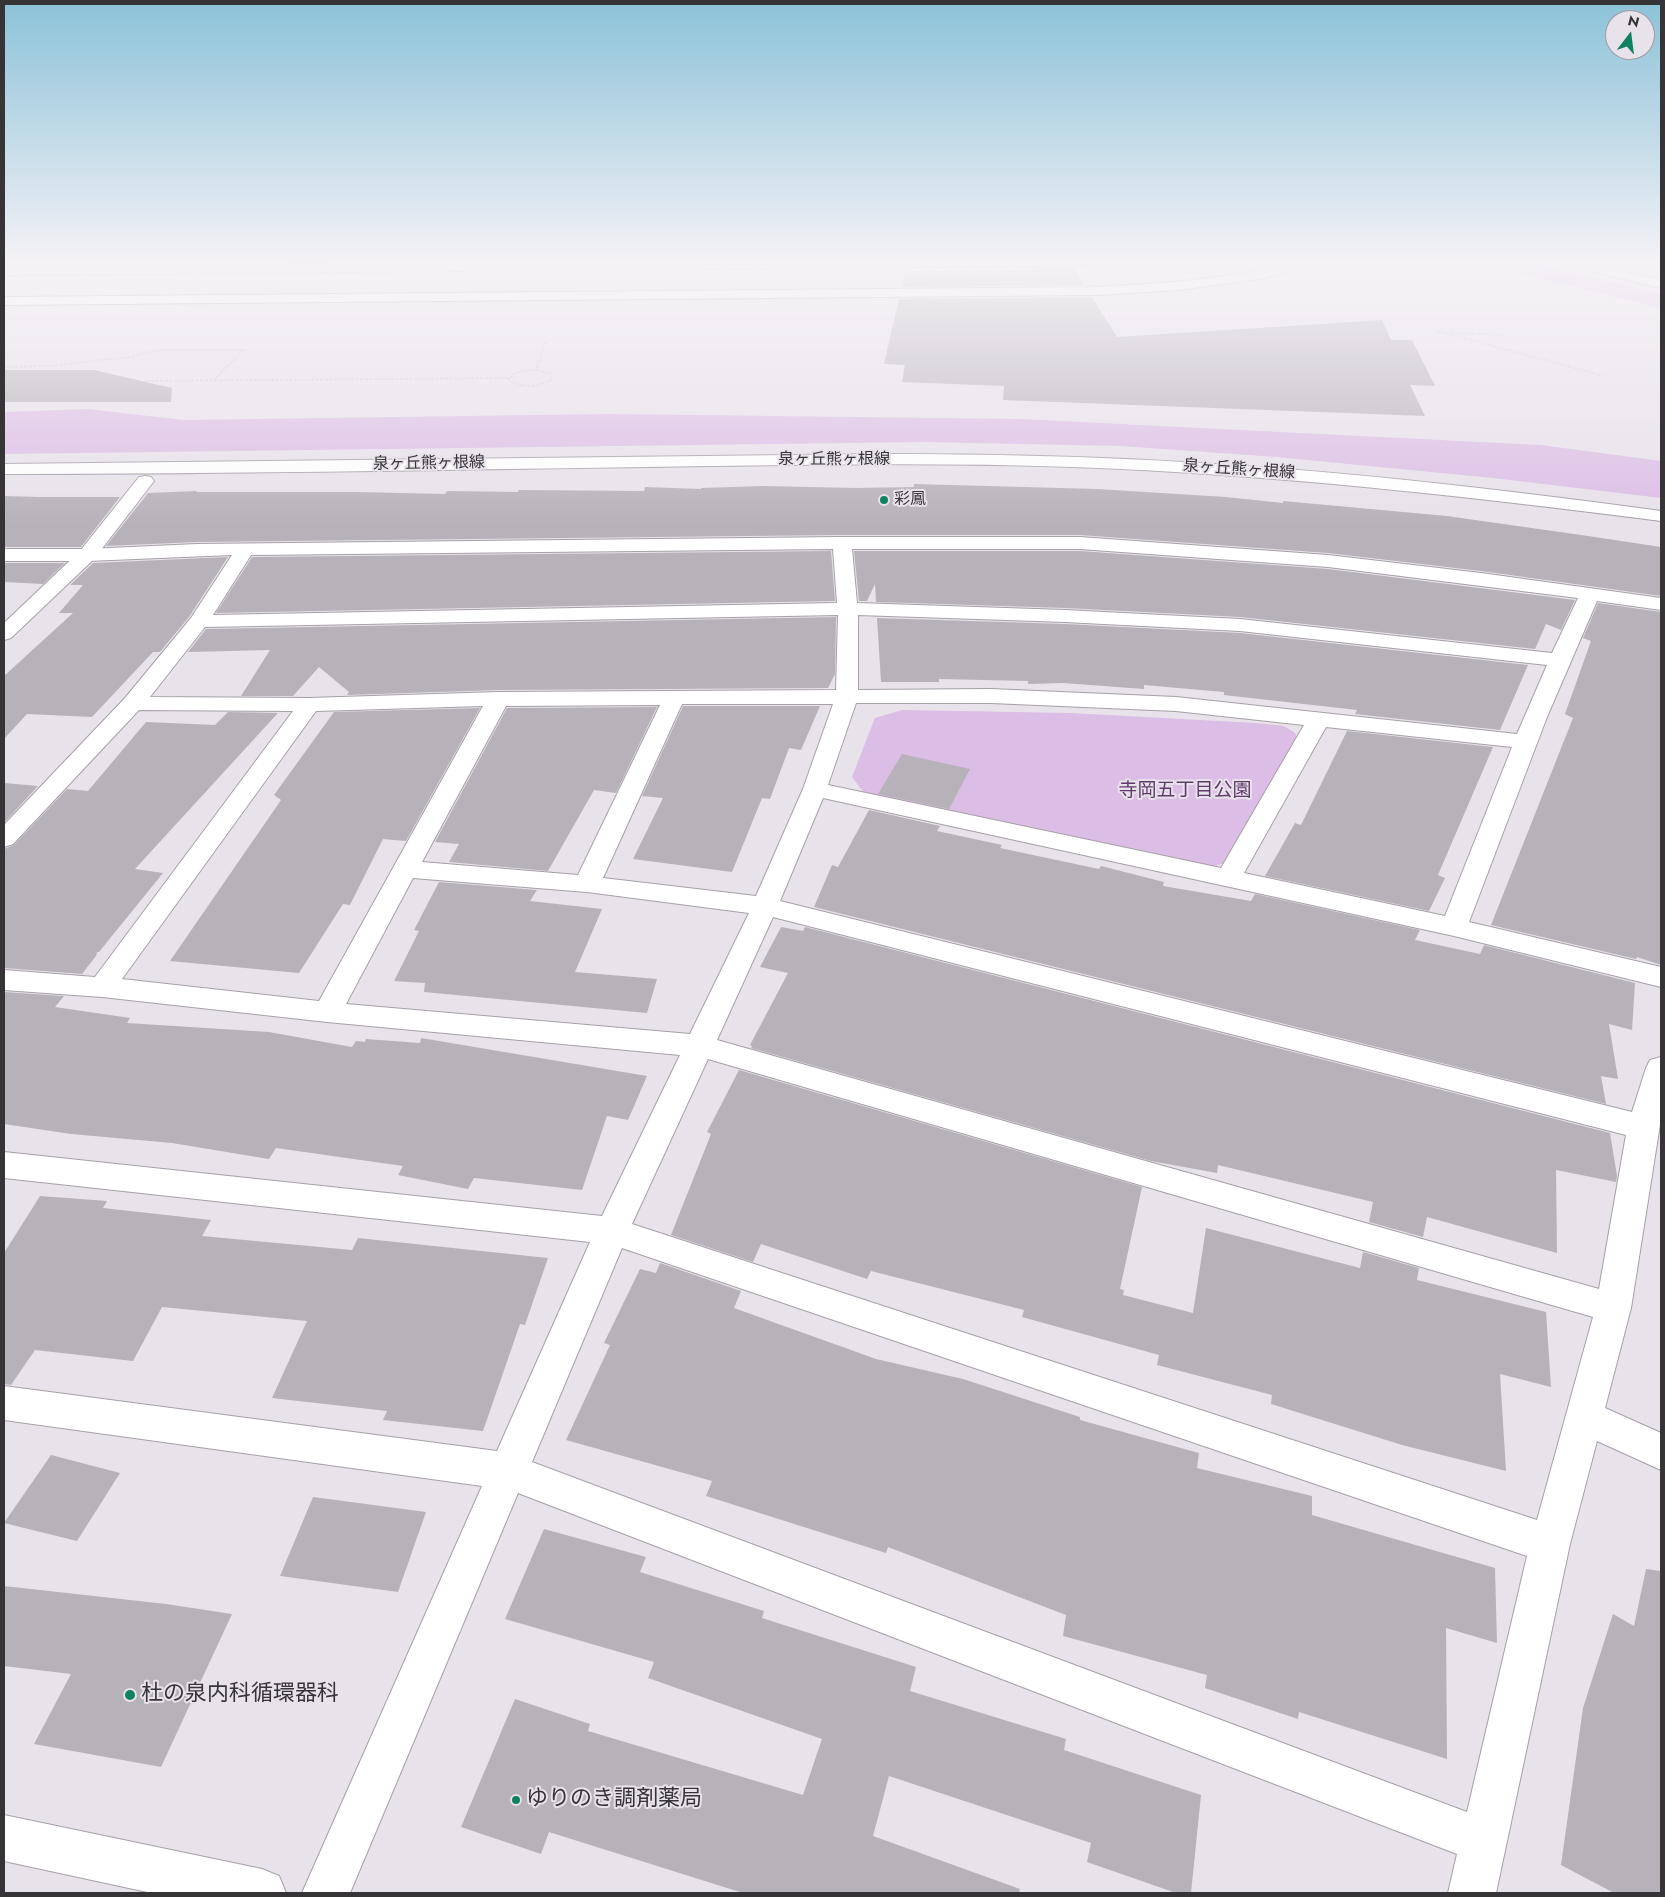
<!DOCTYPE html>
<meta charset="utf-8">
<style>
body{margin:0}
#map{position:relative;width:1665px;height:1897px;overflow:hidden;background:#e8e2ea;font-family:Jost,sans-serif}
canvas{display:block}
.frame{position:absolute;inset:0;border:5px solid #363437;pointer-events:none}
.north{position:absolute;left:1605px;top:10px;width:50px;height:50px;box-sizing:border-box;background:#e8e2ea;border:1px solid #a19ca2;border-radius:50%;rotate:15deg;font-size:14px;font-weight:700;line-height:20px;text-align:center;color:#363437}
.north::after{content:'';display:block;margin:auto;width:18px;height:22px;background:#11825f;clip-path:polygon(50% 0,100% 100%,50% 72%,0 100%)}
</style>
<div id="map">
<canvas width="1665" height="1897"></canvas>
<div class="frame"></div>
<div class="north">N</div>
</div>
<script>
const c = document.querySelector('canvas').getContext('2d');
c.lineJoin = 'round';
function fill(path, color) {
  c.fillStyle = color;
  c.fill(path, 'evenodd');
}
function stroke(path, color, width, dash) {
  c.strokeStyle = color;
  c.lineWidth = width;
  c.lineCap = dash ? 'butt' : 'round';
  c.setLineDash(dash || []);
  c.stroke(path);
}
function drawText(font, color, halo, rows, align = 'center') {
  c.font = font + ' Jost,"Noto Sans JP",sans-serif';
  c.lineWidth = 4;
  c.setLineDash([]);
  c.textBaseline = 'middle';
  c.strokeStyle = halo;
  c.fillStyle = color;
  for (const [text, x, y, turn = 0] of rows) {
    c.save();
    c.translate(x, y);
    c.rotate((+turn || 0) * Math.PI / 180);
    c.textAlign = isNaN(turn) ? turn : align;
    if (halo) c.strokeText(text, 0, 0);
    c.fillText(text, 0, 0);
    c.restore();
  }
}
fill(new Path2D(`
 M1536 264 1661 294V308L1516 273Z
 M87 409 184 420 608 414 1021 419 1541 445 1661 461V498L1493 478 1276 457 1121 446 924 442 4 454V412Z
 M902 710 1070 713 1256 723 1284 726 1295 733 1299 744 1229 862 1207 868 865 794 852 777 875 718Z`), '#dcbde5');
fill(new Path2D(`
 M1073 267 1084 285 901 287 905 271 1039 270V268Z
 M1092 297 1117 337 1382 320 1391 340H1412L1435 386 1410 385 1425 416 1003 400 1004 386 902 382 905 365 884 364 899 299Z
 M4 370H94L172 388 171 402H4Z
 M914 484 1097 489 1226 497 1283 503V501L1447 516 1588 536 1661 547V596L1481 571 1328 553 1080 535H842L197 542 106 546 148 493 197 491 196 492H358L445 494 447 491 518 492 519 490 644 491 645 487 701 489V488L764 486 856 488 914 487Z
 M4 496 40 497H120L81 547H4Z
 M831 551 835 601 216 613 252 557Z
 M854 551H1080L1328 569 1575 600 1561 630 1546 624 1535 649 1240 617 1065 608 876 602 875 584 867 601H859Z
 M228 557 189 617 160 652H153L92 717 27 714 4 739V676L73 613H59L83 585H70L93 563Z
 M4 563H65L43 584 4 582Z
 M1598 603 1661 612V965L1637 957 1636 959 1491 925 1573 718 1565 714 1591 641 1583 638Z
 M836 617 835 674 828 688 498 690 347 695 349 692 319 667 293 696H241L270 650 188 652 206 629Z
 M877 618 1065 624 1240 633 1528 665 1500 730 1355 714 1357 710 1224 695V692L1144 685V689L1063 683 1028 684V681L939 679V682H881Z
 M683 706H820L801 750 789 748 770 799 762 798 732 872 633 859 663 798 642 796Z
 M657 707 616 793 594 790 548 871 449 862 459 844 435 842 507 708Z
 M480 708 406 841 383 839 350 905 343 904 299 973 170 961 281 800 274 795 334 712Z
 M228 712 278 713 135 869 163 873 99 952H97L96 956 82 974 4 968V849L14 845 67 789 88 791 146 722 215 725Z
 M1347 731 1493 747 1438 875 1445 878 1429 911 1265 876 1295 823 1301 825Z
 M902 754 970 769 949 809 878 794Z
 M4 783 38 786 4 823Z
 M869 810 940 826 937 831 1002 845 1000 848 1099 869 1101 866 1164 882 1163 886 1251 901 1255 894 1420 930 1415 940 1480 954 1484 945 1635 983 1632 1030 1609 1024 1618 1079 1601 1076 1606 1104 814 907 832 865 838 867Z
 M439 882 537 890 530 901 602 909 575 972 657 979 647 1013 424 992 425 983 394 981 419 931 414 930Z
 M781 927 803 931 805 927 1610 1133 1617 1176 1616 1182 1556 1170 1557 1253 1427 1217 1423 1237 1369 1222 1373 1202 1218 1165 1217 1173 1151 1161 751 1048 752 1046 750 1045 788 973 760 967Z
 M4 992 64 996 55 1007 130 1018 127 1023 269 1032 352 1047 356 1041 365 1042 366 1039 420 1043 421 1038 647 1076 628 1120 607 1116 582 1190 474 1178 468 1189 398 1175 403 1166 276 1148 269 1159 172 1143 71 1134 4 1124Z
 M739 1070 1142 1187 1120 1289 1124 1290 1123 1295 1193 1313 1206 1228 1360 1268 1363 1252 1419 1268 1417 1280 1546 1312 1551 1387 1500 1374 1506 1471 1402 1445 1271 1404 1272 1395 1157 1365 1159 1355 1022 1317 1024 1310 871 1271 867 1279 761 1244 753 1262 671 1235 711 1134 707 1132Z
 M40 1196 107 1201 103 1208 211 1220 202 1236 352 1250 358 1238 548 1258 525 1325 520 1324 483 1431 383 1420 387 1411 272 1398 307 1321 162 1307 133 1361 35 1350 11 1385 4 1384V1253Z
 M660 1263 741 1291 734 1308 876 1359 963 1379 1080 1417V1420L1199 1453 1197 1468 1312 1496V1515L1495 1568 1497 1643 1446 1628 1447 1759 1299 1712 1298 1719 1205 1688 1207 1675 1063 1636 1066 1615 888 1547 886 1553 706 1496 712 1481 566 1440 610 1345 604 1343 640 1269 656 1273Z
 M51 1455 120 1473 77 1541 4 1523Z
 M313 1497 426 1512 398 1592 280 1576Z
 M544 1529 646 1557 640 1572 764 1611 762 1618 916 1667 910 1691 1066 1739 1064 1750 1201 1795 1191 1893H1176L1087 1862 1091 1843 889 1776 873 1836 1020 1889 1019 1893H743L549 1832 541 1854 461 1827 515 1699 590 1724 588 1731 803 1795 822 1739 648 1678 654 1662 505 1619Z
 M1646 1569 1661 1571V1893H1614L1561 1865 1583 1708 1613 1614 1634 1626Z
 M4 1586 166 1604 232 1614 161 1767 34 1744 71 1674 4 1666Z`), '#b7b2b9');
const street = new Path2D(`
 M461 260H473L467 270 463 271 4 275V267L459 263Z
 M609 260H621V262L1126 260 1120 264 1059 266 613 270 607 266Z
 M842 537H1080L1328 555 1481 573 1661 598V610L1597 601 1547 717 1469 922 1661 967V987L1454 936 823 798 780 901 1632 1112 1646 1068 1650 1060 1661 1057V1118L1631 1308 1605 1408 1661 1433V1470L1597 1441 1570 1544 1496 1893H1448L1457 1854 518 1493 350 1893H302L482 1486 4 1420V1386L497 1451 590 1242 4 1178V1152L602 1216 680 1055 327 1022 102 997 4 990V970L95 977 293 711 139 710 13 844 4 847V825L125 698 191 618 232 555 87 561H4V549H87L197 544ZM833 549 837 603 213 615 251 555ZM852 549H1080L1328 567 1578 598 1552 653 1240 619 1065 610 857 603ZM838 615 836 690 498 692 309 698 150 697 205 627ZM858 615 1065 622 1240 631 1547 665 1517 734 1176 697 991 689 858 690ZM856 703H991L1176 711 1304 725 1221 868 828 785ZM682 704H833L803 789 756 896 603 878ZM660 705 578 875 422 862 506 706ZM483 706 319 1001 122 979 316 711ZM1326 727 1512 747 1445 916 1244 873ZM413 878 587 892 749 913 690 1034 346 1004ZM773 917 1626 1135 1599 1289 717 1040ZM708 1059 1593 1317 1537 1520 632 1224ZM622 1248 1527 1556 1467 1812 532 1462Z`);
const secondary = new Path2D(`
 M1298 260H1317L1315 263 1265 278 1179 290 1097 295 4 305V297L1097 287C1165 283 1233 280 1298 260Z
 M1555 260H1576L1661 280V288L1557 263Z
 M879 454C986 454 1092 456 1199 463 1353 472 1507 490 1661 511V521C1465 496 1270 474 1072 467 930 462 788 465 646 467 432 470 218 474 4 474V464Z
 M145 476 151 477 154 481 94 559 11 638 4 640V623L80 551 139 477Z
 M4 1815 262 1869 279 1876 286 1893H152L4 1861Z`);
stroke(street, '#a6a0a7', 2);
stroke(secondary, '#a6a0a7', 2);
stroke(new Path2D(`
 M538 271 543 260
 M1437 332 1446 333
 M1445 333 1604 376
 M1452 333 1504 335
 M4 367 49 366 130 357 160 350H243L214 380
 M536 370 551 374 552 379C539 387 523 389 509 380L511 375 521 371Z
 M536 370 545 343
 M145 381 509 378`), '#afabb1', 2, [0.5, 2]);
fill(street, '#fff');
fill(secondary, '#fff');
const sky = c.createLinearGradient(0, 0, 0, 525);
sky.addColorStop(0, '#8bc2d8');
sky.addColorStop(0.5, '#f5f2f6');
sky.addColorStop(1, '#f5f2f600');
c.fillStyle = sky;
c.fillRect(0, 0, 1665, 525);
for (const [x, y, r, color] of [
 [884,500,5,"#11825f"],
 [130,1695,6,"#11825f"],
 [516,1800,5,"#11825f"]
]) {
  const dot = new Path2D();
  dot.arc(x, y, r, 0, 2 * Math.PI);
  c.fillStyle = color;
  c.fill(dot);
  stroke(dot, '#e8e2ea', 2);
}
drawText('16px', '#363437', '#e8e2ea', [
 ["泉ヶ丘熊ヶ根線",834,460],
 ["泉ヶ丘熊ヶ根線",429,464,-1],
 ["泉ヶ丘熊ヶ根線",1239,470,4]
]);
drawText('16px', '#363437', '#e8e2ea', [
 ["彩鳳",894,500]
], 'left');
drawText('19px', '#61396d', '#e8e2ea', [
 ["寺岡五丁目公園",1185,791]
]);
drawText('22px', '#363437', '#e8e2ea', [
 ["杜の泉内科循環器科",141,1695],
 ["ゆりのき調剤薬局",526,1800]
], 'left');
</script>
